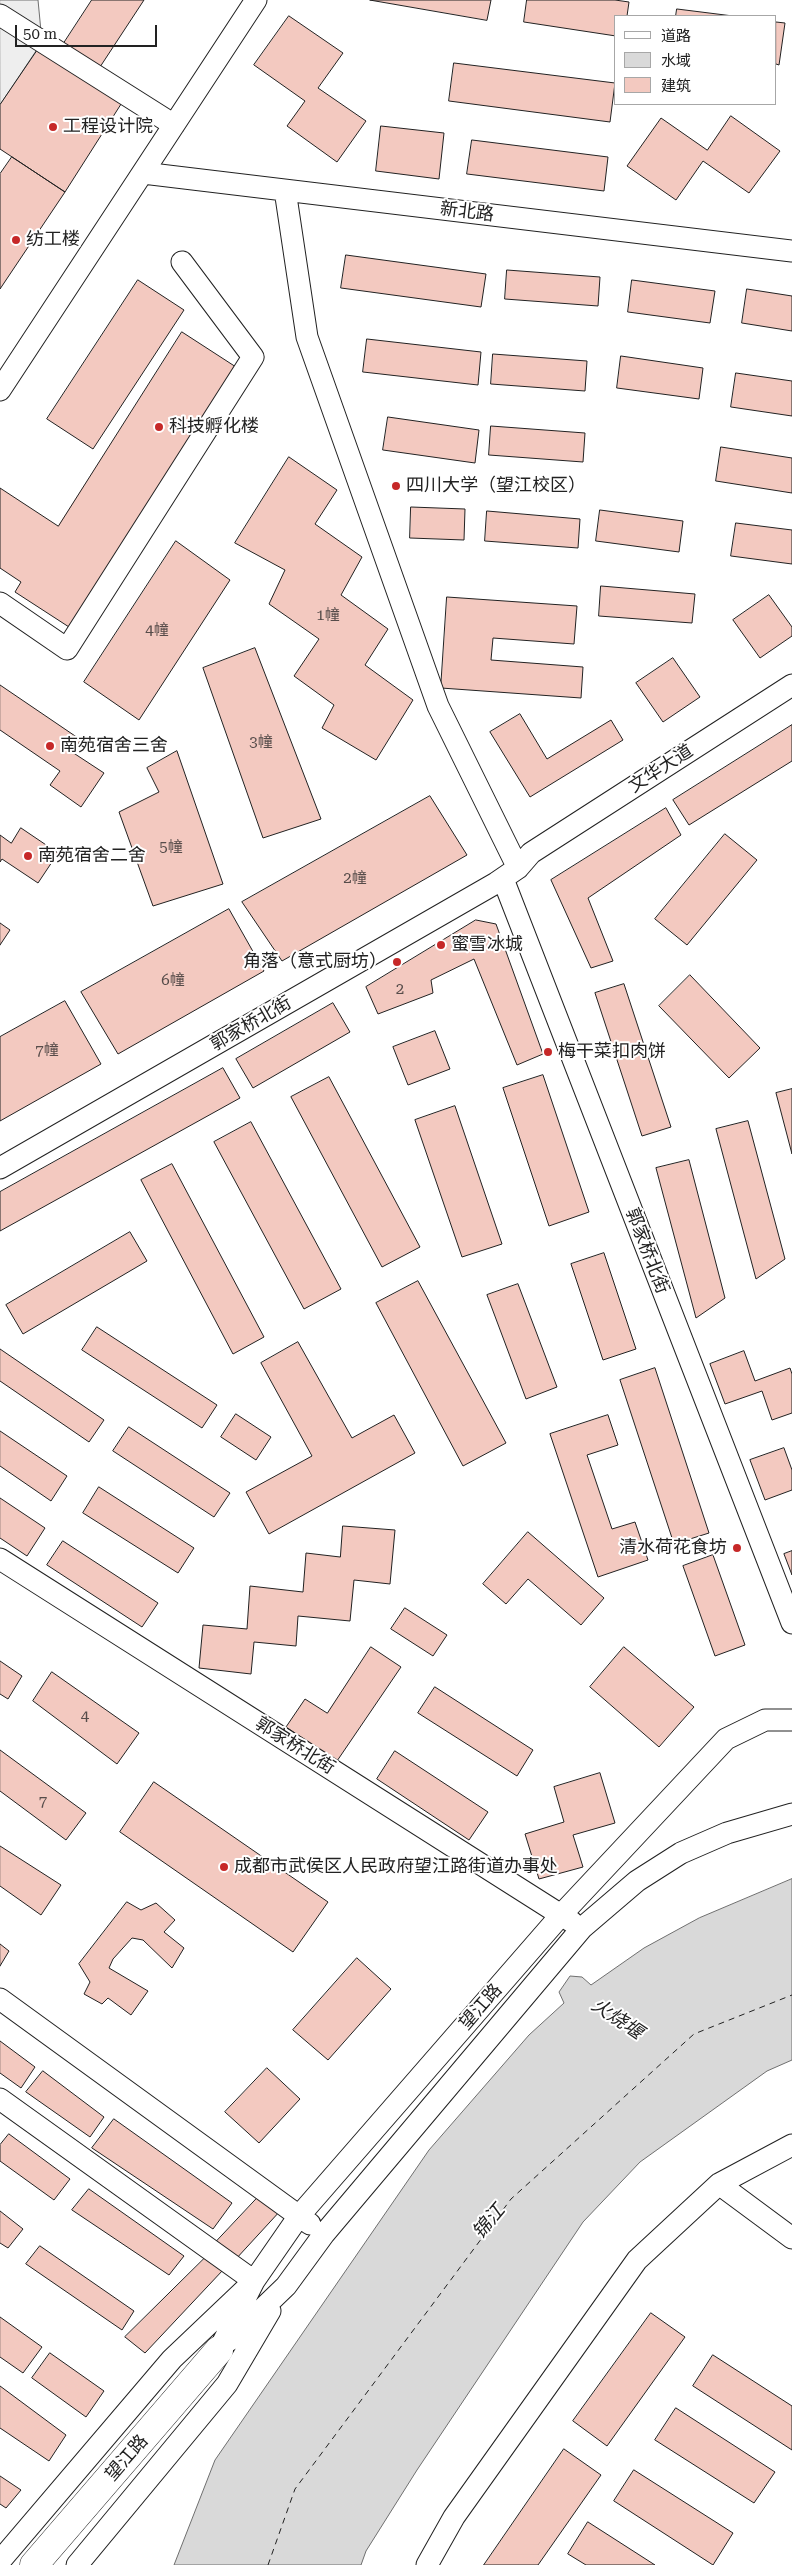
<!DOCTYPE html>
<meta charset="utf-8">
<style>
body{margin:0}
#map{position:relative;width:792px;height:2565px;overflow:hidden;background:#fff;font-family:"Roboto Serif","Noto Sans SC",serif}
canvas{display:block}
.legend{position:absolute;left:614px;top:15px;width:162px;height:90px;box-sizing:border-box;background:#fff;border:1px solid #a7a7a7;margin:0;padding:6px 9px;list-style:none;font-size:15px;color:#222}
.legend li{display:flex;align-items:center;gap:10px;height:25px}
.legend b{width:25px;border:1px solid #a7a7a7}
.scale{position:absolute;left:15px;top:25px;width:142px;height:22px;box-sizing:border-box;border:2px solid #222;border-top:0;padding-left:6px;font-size:15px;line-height:18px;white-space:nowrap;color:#222;-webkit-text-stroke:4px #fff;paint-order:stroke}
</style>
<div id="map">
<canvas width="792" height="2565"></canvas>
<ul class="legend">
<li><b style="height:6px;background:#fff"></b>道路</li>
<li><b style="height:14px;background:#d9d9d9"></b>水域</li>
<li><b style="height:14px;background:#f3c9c0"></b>建筑</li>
</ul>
<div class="scale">50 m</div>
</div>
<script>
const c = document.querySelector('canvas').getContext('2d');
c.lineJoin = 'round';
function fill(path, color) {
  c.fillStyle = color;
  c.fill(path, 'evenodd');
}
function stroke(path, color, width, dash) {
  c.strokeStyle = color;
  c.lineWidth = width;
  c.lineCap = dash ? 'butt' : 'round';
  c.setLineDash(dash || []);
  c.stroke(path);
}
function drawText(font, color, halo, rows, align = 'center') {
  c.font = font + ' "Roboto Serif","Noto Sans SC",serif';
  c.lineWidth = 4;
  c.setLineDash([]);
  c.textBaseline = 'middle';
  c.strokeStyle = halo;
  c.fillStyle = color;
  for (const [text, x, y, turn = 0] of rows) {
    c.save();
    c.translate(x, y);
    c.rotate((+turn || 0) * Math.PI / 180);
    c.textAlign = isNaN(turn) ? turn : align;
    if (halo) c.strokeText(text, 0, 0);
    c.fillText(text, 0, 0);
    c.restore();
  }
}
const green = new Path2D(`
 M0 0H38L42 42 0 105Z`);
fill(green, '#eee');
stroke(green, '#6f6f6f', 1);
const water = new Path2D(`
 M792 1879V2060L767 2071 640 2162 583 2222 417 2470 366 2551 361 2565H174L215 2460 429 2150 529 2035 564 2003 559 1992 570 1976 582 1977 591 1985 644 1948 699 1918Z`);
fill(water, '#d9d9d9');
stroke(water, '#6f6f6f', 1);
stroke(new Path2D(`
 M268 2565 295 2489 511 2199 694 2034 792 1995`), '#222', 1, [6, 5]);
const building = new Path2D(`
 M92 0H144L100 67 64 43Z
 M370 0H491L487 20Z
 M527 0H615L629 2 627 16H616V36L524 22Z
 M677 9 733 16H676Z
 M289 16 343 53 318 88 366 121 337 162 287 126 305 101 254 65Z
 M776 22 785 23 779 65 776 64Z
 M39 48 123 101 65 192 0 149V105Z
 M454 63 615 83 610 122 449 101Z
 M731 116 780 151 749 193 703 161 676 200 627 166 661 118 707 150Z
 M381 126 444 133 439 179 376 171Z
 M472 140 608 157 604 191 467 174Z
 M12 157 65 192 0 289V174Z
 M346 255 486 274 481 307 341 288Z
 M507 270 600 277 598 306 505 299Z
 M138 280 184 310 93 449 47 419Z
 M632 280 715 291 710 323 628 312Z
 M747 289 792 296V331L742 323Z
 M182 332 236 367 69 627 15 592 21 582 0 568V488L58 526Z
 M367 339 481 352 478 385 363 372Z
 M493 354 587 361 585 391 491 384Z
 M621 356 703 368 699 399 617 388Z
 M736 373 792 381V416L731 407Z
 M388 417 479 430 475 463 383 450Z
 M491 426 585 433 583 462 489 455Z
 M721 447 792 458V493L716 481Z
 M289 457 337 490 315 524 362 557 341 595 388 629 365 665 413 700 376 760 322 728 334 705 294 676 319 639 269 604 285 570 235 543Z
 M411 507 465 509 464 540 410 538Z
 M600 510 683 521 679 552 596 541Z
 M487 511 580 519 578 548 485 541Z
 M736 523 792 530V564L731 556Z
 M176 541 230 580 139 720 84 682Z
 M601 586 695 594 692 623 599 616Z
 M769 595 792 627V636L760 658 733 620Z
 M447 597 577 606 574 644 493 638 491 660 583 667 581 698 441 688Z
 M255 648 321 819 263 838 203 668Z
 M673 658 700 697 663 722 636 683Z
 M0 685 81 740 72 752 104 773 81 807 50 785 60 771 0 730Z
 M520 714 547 759 611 720 623 740 530 797 490 732Z
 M792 725V761L689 825 673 800Z
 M177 751 223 884 153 906 119 812 159 792 147 768Z
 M430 796 467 855 282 961 242 902Z
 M666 808 681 835 588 898 613 961 591 968 551 880Z
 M21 828 58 853 38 883 2 859 0 862V835L11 843Z
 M725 834 757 860 687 945 655 919Z
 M229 909 264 971 118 1054 81 992Z
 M476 920 496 924 543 1054 517 1065 474 959 431 980 433 993 378 1014 366 987Z
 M0 923 10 930 0 945Z
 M690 975 760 1048 729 1078 659 1006Z
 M624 984 671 1127 642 1136 595 993Z
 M65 1001 101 1064 0 1121V1037Z
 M333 1003 350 1032 253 1088 236 1059Z
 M435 1031 450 1069 408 1085 393 1047Z
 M223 1068 240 1098 0 1231V1192Z
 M543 1075 589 1212 549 1226 503 1088Z
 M329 1077 420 1247 382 1267 291 1097Z
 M792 1089V1154L776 1093Z
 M455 1106 502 1244 462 1257 415 1120Z
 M748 1121 785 1259 756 1279 716 1129Z
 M251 1122 341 1289 304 1309 214 1142Z
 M689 1160 725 1298 696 1318 656 1168Z
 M172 1164 264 1337 233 1354 141 1180Z
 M130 1232 147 1261 23 1334 6 1305Z
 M604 1253 636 1349 603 1360 571 1264Z
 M418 1281 506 1443 463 1466 376 1303Z
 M518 1284 557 1387 526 1399 487 1295Z
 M97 1327 217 1405 202 1428 82 1350Z
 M298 1342 352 1438 394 1415 415 1453 269 1534 246 1492 312 1456 261 1363Z
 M0 1349 104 1420 89 1442 0 1381Z
 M744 1351 755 1381 790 1368 792 1374V1413L772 1420 762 1391 725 1404 710 1364Z
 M655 1368 709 1533 674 1544 620 1380Z
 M236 1414 271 1437 256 1460 221 1437Z
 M608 1415 618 1445 587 1455 612 1529 635 1522 648 1560 598 1577 550 1434Z
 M129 1427 230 1493 214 1517 113 1451Z
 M0 1431 67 1476 51 1501 0 1466Z
 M784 1448 792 1470V1490L765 1500 750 1460Z
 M99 1487 194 1548 178 1573 83 1513Z
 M0 1498 45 1528 27 1556 0 1538Z
 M343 1526 395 1530 390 1584 354 1580 350 1621 298 1616 296 1646 254 1642 251 1674 199 1668 203 1625 247 1629 250 1586 303 1592 306 1553 340 1557Z
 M528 1532 604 1598 581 1625 528 1579 506 1604 483 1584Z
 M63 1541 158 1603 142 1627 47 1565Z
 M792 1551V1575L784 1554Z
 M713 1555 745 1645 715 1656 683 1566Z
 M405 1608 447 1635 433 1656 391 1629Z
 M371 1647 401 1667 337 1761 286 1727 305 1699 327 1713Z
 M624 1647 694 1707 659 1747 590 1687Z
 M0 1661 22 1676 8 1699 0 1694Z
 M52 1672 139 1733 117 1764 33 1701Z
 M435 1687 533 1750 517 1776 418 1713Z
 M0 1750 86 1813 66 1840 0 1791Z
 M395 1751 488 1812 469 1840 377 1779Z
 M600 1773 615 1823 573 1835 583 1867 539 1879 525 1834 564 1822 554 1787Z
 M154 1782 328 1902 293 1952 120 1832Z
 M0 1846 61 1885 41 1915 0 1886Z
 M127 1902 141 1910 156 1903 175 1920 164 1932 184 1948 172 1968 143 1940 132 1938 113 1959 109 1968 148 1991 131 2015 108 1998 102 2004 84 1994 90 1982 79 1964Z
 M0 1944 9 1951 0 1966Z
 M357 1958 391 1989 328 2060 293 2030Z
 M0 2041 35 2067 21 2088 0 2073Z
 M267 2068 300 2099 259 2143 225 2112Z
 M43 2071 104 2117 90 2137 26 2092Z
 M114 2119 232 2203 213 2229 92 2148Z
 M9 2134 70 2179 54 2200 0 2161V2145Z
 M89 2189 184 2256 169 2275 72 2210Z
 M262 2193 281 2210 235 2260 216 2242Z
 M0 2211 23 2229 8 2248 0 2243Z
 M40 2246 134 2311 122 2330 26 2264Z
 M206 2257 223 2270 145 2353 125 2337Z
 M651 2313 685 2337 607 2446 573 2421Z
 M0 2317 42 2347 23 2373 0 2357Z
 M50 2353 104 2391 86 2417 32 2378Z
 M713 2355 792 2406V2450L693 2386Z
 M0 2386 66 2435 49 2461 0 2428Z
 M676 2408 775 2472 754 2503 655 2440Z
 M564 2449 601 2475 538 2565H484Z
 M634 2470 733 2533 713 2565 614 2501Z
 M0 2476 21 2490 6 2508 0 2504Z
 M588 2522 655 2565H586L568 2554Z`);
fill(building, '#f3c9c0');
stroke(building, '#222', 1);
const minor = new Path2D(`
 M0 15 174 125
 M143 173 792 251
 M285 190 307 337 438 706 518 868
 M0 390 256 0
 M0 603 67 649 253 357 182 262
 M503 879 792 1623
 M0 1168 496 883 518 868 531 853 792 685
 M0 1559 572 1922
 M0 1999 310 2224
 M0 2099 254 2281 172 2359 0 2561
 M719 2184 792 2238
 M230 2340 286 2286 324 2234 582 1928 637 1881 681 1853 727 1833 792 1814
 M219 2350 254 2281 299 2216 561 1915 726 1739 765 1720H792
 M77 2565 227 2384 270 2311
 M427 2565 454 2517 637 2260 719 2184 792 2145`);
const major = new Path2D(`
 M34 2565 219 2350`);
stroke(minor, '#222', 23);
stroke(major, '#222', 29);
stroke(minor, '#fff', 21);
stroke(major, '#fff', 28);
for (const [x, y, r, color] of [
 [53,127,5,"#c62828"],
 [16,240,5,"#c62828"],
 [159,427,5,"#c62828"],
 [396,486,5,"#c62828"],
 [50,746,5,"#c62828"],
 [28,856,5,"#c62828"],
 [441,945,5,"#c62828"],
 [397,962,5,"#c62828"],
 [548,1052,5,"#c62828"],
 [737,1548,5,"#c62828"],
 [224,1867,5,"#c62828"]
]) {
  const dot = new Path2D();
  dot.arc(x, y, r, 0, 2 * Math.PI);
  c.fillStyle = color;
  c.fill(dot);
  stroke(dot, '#fff', 2);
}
drawText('15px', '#564c4a', null, [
 ["1幢",328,616],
 ["4幢",157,631],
 ["3幢",261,743],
 ["5幢",171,848],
 ["2幢",355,879],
 ["6幢",173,981],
 ["2",400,990],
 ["7幢",47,1051],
 ["4",85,1717],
 ["7",43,1802]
]);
drawText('18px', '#222', '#fff', [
 ["工程设计院",63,127],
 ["纺工楼",26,240],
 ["科技孵化楼",169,427],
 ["四川大学（望江校区）",406,486],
 ["南苑宿舍三舍",60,746],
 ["南苑宿舍二舍",38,856],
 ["蜜雪冰城",451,945],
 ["角落（意式厨坊）",387,962,"right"],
 ["梅干菜扣肉饼",558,1052],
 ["清水荷花食坊",727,1548,"right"],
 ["成都市武侯区人民政府望江路街道办事处",234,1867]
], 'left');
drawText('18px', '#222', '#fff', [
 ["新北路",467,212,7],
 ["文华大道",661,769,-33],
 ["郭家桥北街",251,1024,-30],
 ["郭家桥北街",647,1251,69],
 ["郭家桥北街",295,1746,32],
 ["望江路",481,2007,-49],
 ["望江路",127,2458,-49]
]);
drawText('italic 19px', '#222', '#fff', [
 ["火烧堰",617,2019,34],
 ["锦江",489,2222,-50]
]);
</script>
